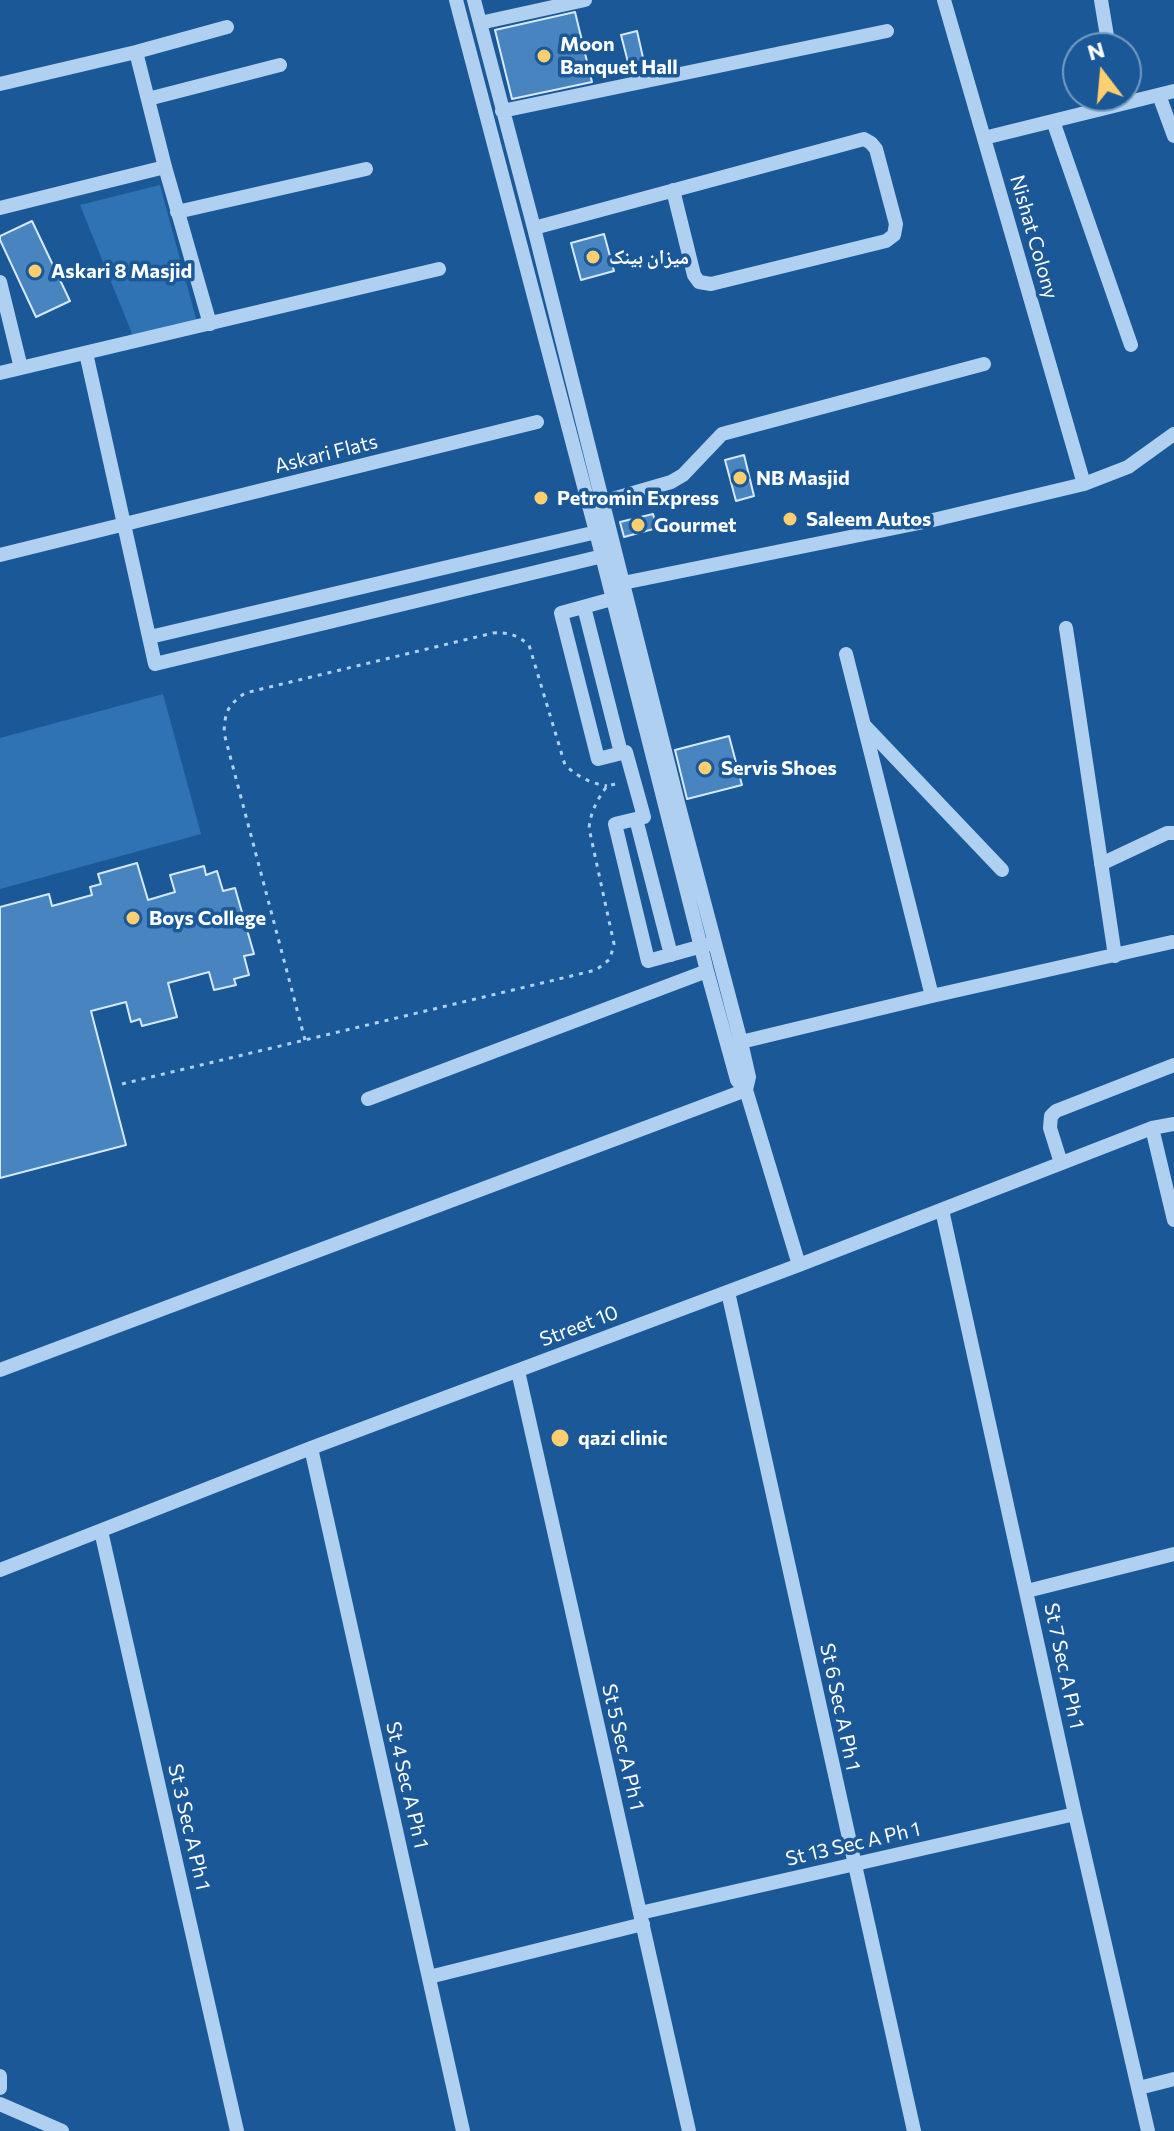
<!DOCTYPE html>
<meta charset="utf-8">
<style>
body{margin:0}
#map{position:relative;width:1174px;height:2131px;overflow:hidden;background:#1b5898;font-family:Commissioner,sans-serif}
canvas{display:block}
.north{position:absolute;left:1062px;top:32px;width:80px;height:80px;box-sizing:border-box;background:#1b5898;border:2px solid #769bc1;border-radius:50%;rotate:344deg;font-size:22px;font-weight:700;line-height:32px;text-align:center;color:#fff}
.north::after{content:'';display:block;margin:auto;width:28px;height:36px;background:#ffce6f;clip-path:polygon(50% 0,100% 100%,50% 72%,0 100%)}
</style>
<div id="map">
<canvas width="1174" height="2131"></canvas>
<div class="north">N</div>
</div>
<script>
const c = document.querySelector('canvas').getContext('2d');
c.lineJoin = 'round';
function fill(path, color) {
  c.fillStyle = color;
  c.fill(path, 'evenodd');
}
function stroke(path, color, width, dash) {
  c.strokeStyle = color;
  c.lineWidth = width;
  c.lineCap = dash ? 'butt' : 'round';
  c.setLineDash(dash || []);
  c.stroke(path);
}
function drawText(font, color, halo, rows, align = 'center') {
  c.font = font + ' Commissioner,"Noto Naskh Arabic",sans-serif';
  c.lineWidth = 7;
  c.setLineDash([]);
  c.textBaseline = 'middle';
  c.strokeStyle = halo;
  c.fillStyle = color;
  for (const [text, x, y, turn = 0] of rows) {
    c.save();
    c.translate(x, y);
    c.rotate((+turn || 0) * Math.PI / 180);
    c.textAlign = isNaN(turn) ? turn : align;
    if (halo) c.strokeText(text, 0, 0);
    c.fillText(text, 0, 0);
    c.restore();
  }
}
fill(new Path2D(`
 M160 185 198 326 135 341 80 205Z
 M163 694 201 834 0 889V738Z`), '#2f73b5');
const building = new Path2D(`
 M575 12 592 82 512 99 495 30Z
 M637 31 646 71 631 74 621 35Z
 M32 221 70 301 36 317 0 240V236Z
 M604 234 614 271 581 280 571 243Z
 M744 455 754 496 736 501 725 460Z
 M653 514 657 528 624 537 620 522Z
 M729 736 742 785 687 799 675 750Z
 M137 863 148 900 175 892 170 875 204 866 206 875 217 871 223 891 235 888 254 954 244 956 249 975 234 979 236 985 214 990 209 972 168 983 177 1017 142 1026 140 1019 131 1022 126 1002 91 1011 126 1145 0 1178V907L49 894 52 906 92 895 90 887 101 884 98 874Z`);
fill(building, '#4884c0');
stroke(building, '#d6e9fb', 2);
stroke(new Path2D(`
 M305 1040 224 733C225 712 227 706 245 693L493 633C509 632 517 635 529 645L565 765C578 777 590 783 607 786
 M122 1084 596 970 610 959 614 944 589 828C591 811 597 800 607 786L620 783`), '#afd0f0', 3, [4, 6]);
stroke(new Path2D(`
 M456 0 596 532 707 971 737 1080 746 1090 799 1265
 M474 0 534 228 678 803 741 1042 749 1077 746 1090
 M944 0 1084 484
 M1101 0 1109 48
 M480 23 585 0
 M136 52 227 27
 M0 84 136 52 165 167 210 324
 M1159 95 1174 136
 M148 99 280 65
 M502 111 887 31
 M1053 121 1131 345
 M984 138 1174 91
 M0 208 165 167
 M177 212 366 169
 M534 228 864 139 871 143 876 149 896 224 894 235 886 241 711 284 699 282 694 275 673 190
 M0 282 21 368
 M86 353 155 664 611 554
 M0 373 439 269
 M602 502 671 482 683 475 722 434 984 364
 M0 555 537 422
 M613 585 929 521 1084 484 1128 467 1174 434
 M612 599 561 613 598 759 626 752 644 817 615 824 648 961 706 945
 M584 607 621 753
 M1066 628 1115 956
 M150 637 605 530
 M846 654 932 996
 M865 726 1002 870
 M636 819 671 955
 M1101 864 1167 833H1174
 M741 1042 932 996 1172 942
 M368 1099 707 971
 M1152 1128 1174 1220
 M1061 1163 1050 1128 1051 1116 1056 1111 1174 1065
 M942 1210 1075 1814 1148 2131
 M728 1292 914 2131
 M0 1370 746 1090
 M518 1371 689 2131
 M311 1448 463 2131
 M101 1531 237 2131
 M0 1570 311 1448 799 1265 1152 1128 1174 1124
 M1027 1591 1174 1554
 M640 1913 1075 1814
 M429 1977 643 1924
 M0 2076V2088
 M1139 2088 1174 2079
 M0 2104 62 2131`), '#afd0f0', 14);
for (const [x, y, r, color] of [
 [544,56,8,"#ffce6f"],
 [593,257,8,"#ffce6f"],
 [35,271,8,"#ffce6f"],
 [740,478,8,"#ffce6f"],
 [541,498,8,"#ffce6f"],
 [790,519,8,"#ffce6f"],
 [638,525,8,"#ffce6f"],
 [705,768,8,"#ffce6f"],
 [133,918,8,"#ffce6f"],
 [560,1438,10,"#ffce6f"]
]) {
  const dot = new Path2D();
  dot.arc(x, y, r, 0, 2 * Math.PI);
  c.fillStyle = color;
  c.fill(dot);
  stroke(dot, '#1b5898', 3);
}
drawText('bold 20px', '#fff', '#1b5898', [
 ["Moon",560,44],
 ["Banquet Hall",560,67],
 ["میزان بینک",609,257],
 ["Askari 8 Masjid",51,271],
 ["NB Masjid",756,478],
 ["Petromin Express",557,498],
 ["Saleem Autos",806,519],
 ["Gourmet",654,525],
 ["Servis Shoes",721,768],
 ["Boys College",149,918],
 ["qazi clinic",578,1438]
], 'left');
drawText('20px', '#fff', '#1b5898', [
 ["Nishat Colony",1034,237,74],
 ["Askari Flats",326,454,-14],
 ["Street 10",579,1326,-21],
 ["St 7 Sec A Ph 1",1064,1666,78],
 ["St 6 Sec A Ph 1",840,1707,78],
 ["St 5 Sec A Ph 1",623,1747,77],
 ["St 4 Sec A Ph 1",407,1785,77],
 ["St 3 Sec A Ph 1",189,1827,77],
 ["St 13 Sec A Ph 1",853,1844,-13]
]);
</script>
